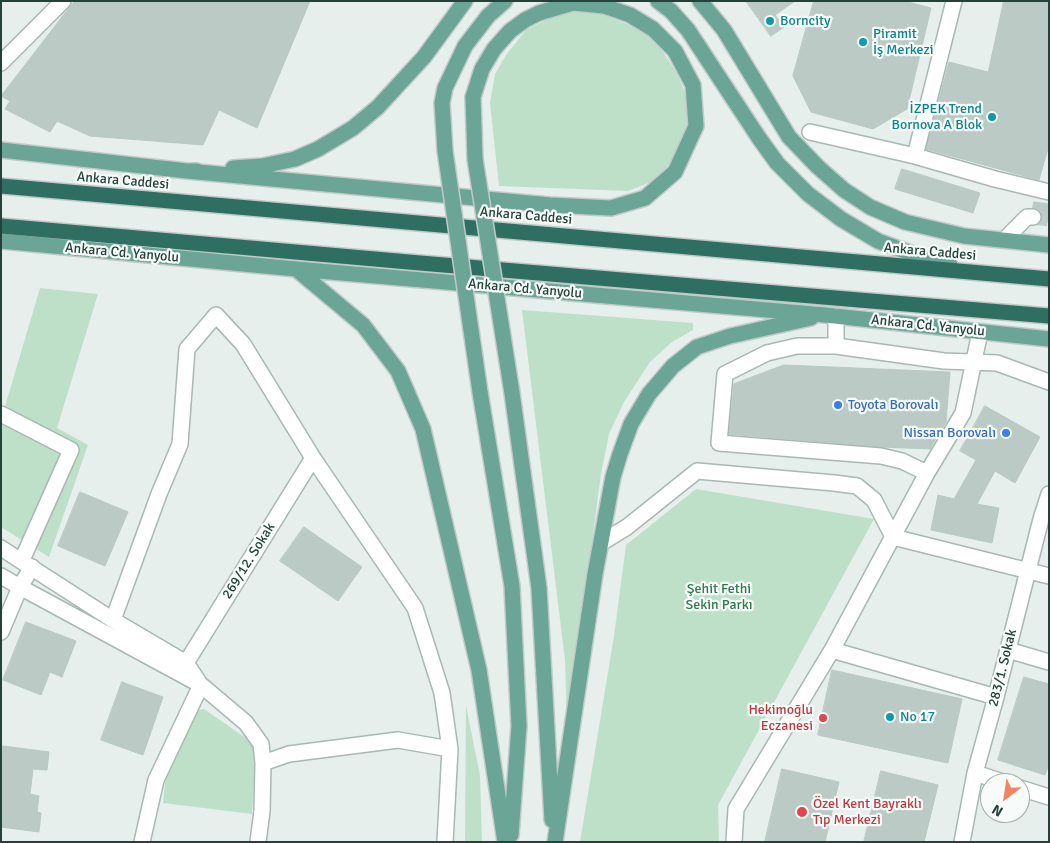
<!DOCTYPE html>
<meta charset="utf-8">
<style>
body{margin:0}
#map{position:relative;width:1050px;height:843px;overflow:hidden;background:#e6efeb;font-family:Signika,sans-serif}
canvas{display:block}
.frame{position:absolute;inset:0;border:2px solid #24423a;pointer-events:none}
.north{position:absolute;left:980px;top:773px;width:50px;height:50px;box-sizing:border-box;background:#f7fbf9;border:1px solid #a3b1ad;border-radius:50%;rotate:211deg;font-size:14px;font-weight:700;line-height:20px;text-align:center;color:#24423a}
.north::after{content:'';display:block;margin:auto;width:18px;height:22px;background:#f4845f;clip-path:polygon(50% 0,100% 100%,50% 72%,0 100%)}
</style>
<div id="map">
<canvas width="1050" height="843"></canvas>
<div class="frame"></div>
<div class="north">N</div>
</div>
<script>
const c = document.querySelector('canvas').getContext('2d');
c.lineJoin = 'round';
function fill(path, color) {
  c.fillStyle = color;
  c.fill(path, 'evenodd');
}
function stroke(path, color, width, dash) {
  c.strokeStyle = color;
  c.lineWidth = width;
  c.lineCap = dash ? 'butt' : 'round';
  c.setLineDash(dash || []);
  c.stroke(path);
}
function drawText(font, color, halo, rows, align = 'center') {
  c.font = font + ' Signika,sans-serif';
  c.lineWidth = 4.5;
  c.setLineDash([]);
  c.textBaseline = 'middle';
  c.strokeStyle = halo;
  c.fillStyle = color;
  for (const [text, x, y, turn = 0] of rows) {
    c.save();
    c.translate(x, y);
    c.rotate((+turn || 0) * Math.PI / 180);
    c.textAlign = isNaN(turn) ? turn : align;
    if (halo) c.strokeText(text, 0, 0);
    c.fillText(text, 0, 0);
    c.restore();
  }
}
fill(new Path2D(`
 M565 11H594L631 26 655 40 677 73 688 100 687 126 675 154 666 169 651 182 628 191 499 186 490 103 495 74 506 55 526 30Z
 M40 288 98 294 57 428 88 445 49 557 1 527V420Z
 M522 310 693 323V330L672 342 650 362 624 402 609 434 601 474 567 729 565 660Z
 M696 489 874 519 718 805 719 842H580L614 636 626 545Z
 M466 706 480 775 482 842H465Z
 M204 709 253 743 255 763 252 814 163 803 166 775 194 711Z`), '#bfe0c8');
const building = new Path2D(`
 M75 1H310L257 128 219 110 203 145 90 136 57 121 50 132 5 109 10 101 1 96 65 13Z
 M746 1H795L775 15 784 27 771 36Z
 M814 1H904L931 8 907 109 873 129 811 112 793 76Z
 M1004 1H1049V145L1039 180 926 149 949 62 988 72Z
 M902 169 980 193 973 213 895 189Z
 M1034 202 1049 204V222L1041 221 1042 217 1041 213 1038 209 1033 208Z
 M784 365 950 372 946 422 930 449 882 447 729 434 734 384Z
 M985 406 1040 437 1015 483 995 471 977 504 999 508 992 543 931 530 938 495 954 499 976 460 960 451Z
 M80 492 128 512 105 566 58 546Z
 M304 527 362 567 338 601 280 561Z
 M26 622 76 641 62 677 50 672 41 695 3 680Z
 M832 670 962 699 948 763 818 735Z
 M1024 677 1049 684V764L1045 775 998 760Z
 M122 682 163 697 143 755 101 740Z
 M3 746 49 752 47 770 33 769 30 794 39 796 37 812 41 813 39 832 1 827V760Z
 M782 769 839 782 825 842H765Z
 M881 771 938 785 924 842H864Z`);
fill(building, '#bbcac4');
stroke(building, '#b8c9c2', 1);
stroke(new Path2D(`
 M1033 217 1049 219`), '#bfccc8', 15, [15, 8]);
const minor = new Path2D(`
 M1 63 63 1
 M810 132 915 156 995 179 1049 192
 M915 156 954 1
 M1004 240 1027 217H1033
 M836 316V346L944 361 997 363 1049 382
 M836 346H797L767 353 725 374 719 443 881 456 902 461 927 473
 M1 414 71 450 22 560
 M601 543 627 527 697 471 834 483 857 486 874 500 893 537 1049 576
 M1 548 113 620 186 663 198 681
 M1 576 20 587 201 685 246 723 261 744 263 763 262 811 258 842
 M113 620 159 494 180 444 187 349 216 315 243 344 313 458 415 608 442 693 450 749 445 842
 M1 632 20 587 32 567
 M832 650 927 473 963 413 980 332
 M1008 650 1049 662
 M186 663 313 458
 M263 763 289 754 398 740 450 749
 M975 773 1006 783
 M1020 788 1049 797
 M142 842 156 780 201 685
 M734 842 736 809 832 650 996 697
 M962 842 975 773 996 697 1041 519 1049 494`);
const major = new Path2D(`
 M658 1 671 11 688 30 759 138 777 163 808 194 841 219 878 241 937 263 950 265
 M700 1 724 30 789 137 818 167 844 190 870 207 905 222 964 236 1049 245
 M445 88 465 46 488 16 505 1
 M1 150 187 171H197
 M233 168 262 166 295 159 318 149 353 128 378 107 424 57 465 1
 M187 171 550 205 611 208 645 198 675 172 696 126 693 85 675 51 653 29 630 15 604 6 573 3 539 13 525 20 510 31 494 49 482 69 473 97
 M1 241 296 269 825 315 1049 339
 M296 269 363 325 398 371 423 429 479 670 505 842
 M480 392 512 586 519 726 511 835
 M512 393 539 588 552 820
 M555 842 595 574 613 477 620 454 631 424 649 394 673 366 697 347 730 336 811 318`);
const highway = new Path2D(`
 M1 186 1049 279
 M1 226 420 263 1049 316`);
stroke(minor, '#a8b8b2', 18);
stroke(major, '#c2cac8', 18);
stroke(highway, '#c2cac8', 18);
stroke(minor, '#fff', 15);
stroke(major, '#6aa596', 15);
stroke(highway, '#2f6f62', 15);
const majorBridge = new Path2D(`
 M445 88 442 103 445 151 480 392
 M473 97 475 159 512 393`);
stroke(majorBridge, '#c2cac8', 18, []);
stroke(majorBridge, '#6aa596', 15);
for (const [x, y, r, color] of [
 [770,21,5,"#0f9aa8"],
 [863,42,5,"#0f9aa8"],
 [992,117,5,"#0f9aa8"],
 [838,405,5,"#3f7fe0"],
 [1006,433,5,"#3f7fe0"],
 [890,717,5,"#0f9aa8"],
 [823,718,5,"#e0444e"],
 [802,812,6,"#e0444e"]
]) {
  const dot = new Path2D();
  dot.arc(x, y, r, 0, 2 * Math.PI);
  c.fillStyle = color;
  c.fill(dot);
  stroke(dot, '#f7fbf9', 2);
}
drawText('14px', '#0d838f', '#f7fbf9', [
 ["Borncity",780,21],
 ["Piramit",873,34],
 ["İş Merkezi",873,50],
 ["İZPEK Trend",982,109,"right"],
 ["Bornova A Blok",982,125,"right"],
 ["No 17",900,717]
], 'left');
drawText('14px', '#24423a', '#f7fbf9', [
 ["Ankara Caddesi",123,181,5],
 ["Ankara Caddesi",526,216,5],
 ["Ankara Caddesi",930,252,5],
 ["Ankara Cd. Yanyolu",122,253,5],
 ["Ankara Cd. Yanyolu",525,289,5],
 ["Ankara Cd. Yanyolu",928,326,6],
 ["269/12. Sokak",249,561,-58],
 ["283/1. Sokak",1003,668,-76]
]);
drawText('14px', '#366cbe', '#f7fbf9', [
 ["Toyota Borovalı",848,405],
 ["Nissan Borovalı",996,433,"right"]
], 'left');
drawText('14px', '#2d7a4b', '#f7fbf9', [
 ["Şehit Fethi",719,589],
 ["Sekin Parkı",719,605]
]);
drawText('14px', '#be3a42', '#f7fbf9', [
 ["Hekimoğlu",813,710],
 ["Eczanesi",813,726],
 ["Özel Kent Bayraklı",813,804,"left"],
 ["Tıp Merkezi",813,820,"left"]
], 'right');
</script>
